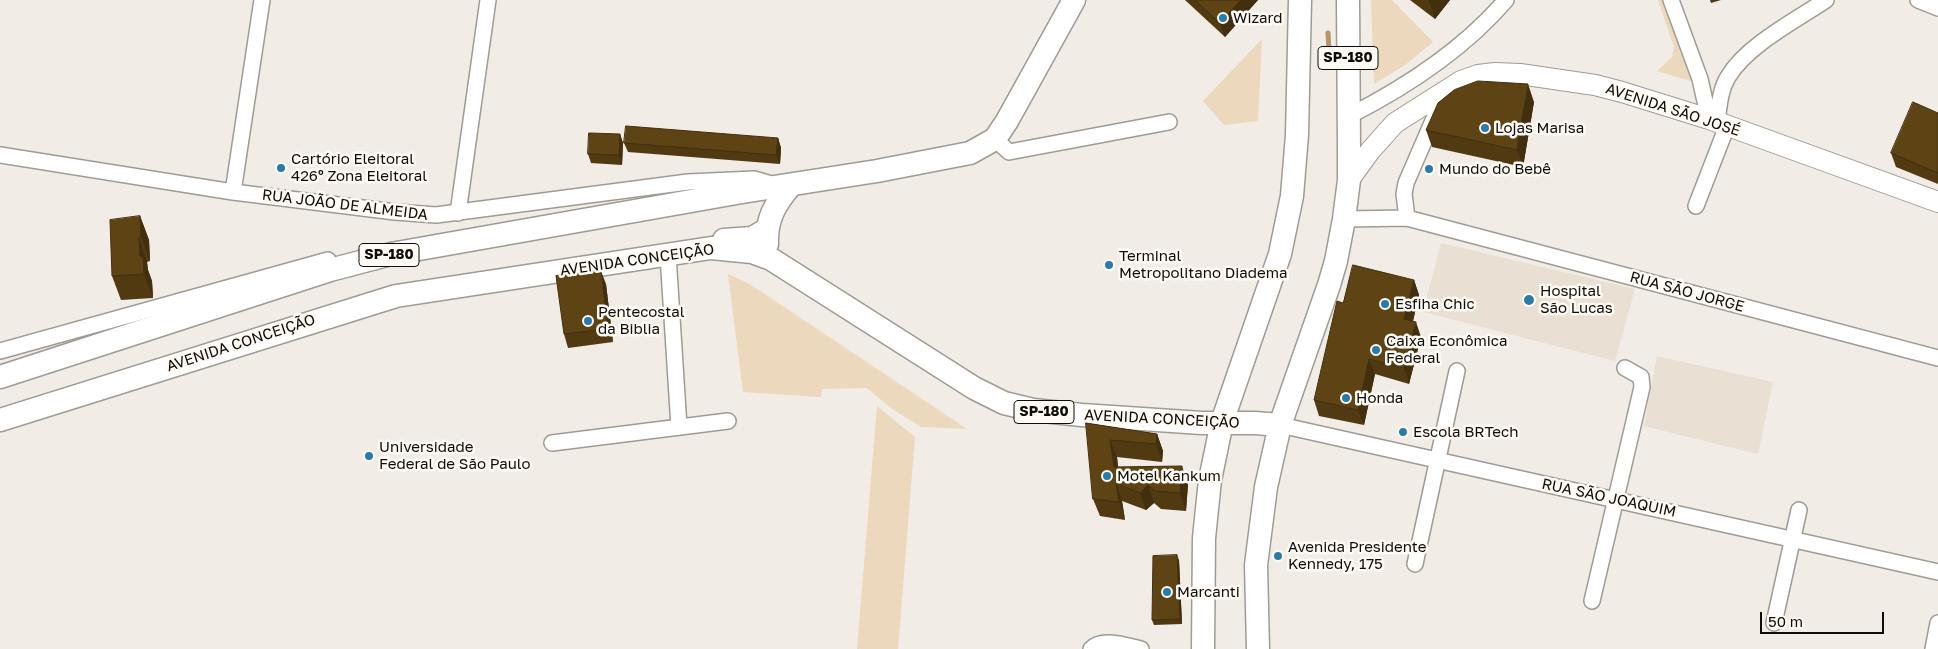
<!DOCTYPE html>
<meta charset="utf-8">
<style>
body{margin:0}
#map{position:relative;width:1938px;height:649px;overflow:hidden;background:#f1ece5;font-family:"Golos Text",sans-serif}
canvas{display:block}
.scale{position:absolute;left:1760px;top:612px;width:124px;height:22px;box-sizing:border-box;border:2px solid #0d0c09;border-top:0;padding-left:6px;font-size:15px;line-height:18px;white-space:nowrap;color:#0d0c09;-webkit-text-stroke:4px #fffaf3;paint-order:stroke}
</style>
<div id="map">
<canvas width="1938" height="649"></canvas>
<div class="scale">50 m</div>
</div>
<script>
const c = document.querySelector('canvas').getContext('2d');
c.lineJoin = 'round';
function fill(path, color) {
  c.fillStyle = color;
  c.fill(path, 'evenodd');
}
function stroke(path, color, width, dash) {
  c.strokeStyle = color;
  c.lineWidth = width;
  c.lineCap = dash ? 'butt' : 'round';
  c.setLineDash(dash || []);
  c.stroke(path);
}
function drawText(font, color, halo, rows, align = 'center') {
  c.font = font + ' "Golos Text",sans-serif';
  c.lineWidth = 5;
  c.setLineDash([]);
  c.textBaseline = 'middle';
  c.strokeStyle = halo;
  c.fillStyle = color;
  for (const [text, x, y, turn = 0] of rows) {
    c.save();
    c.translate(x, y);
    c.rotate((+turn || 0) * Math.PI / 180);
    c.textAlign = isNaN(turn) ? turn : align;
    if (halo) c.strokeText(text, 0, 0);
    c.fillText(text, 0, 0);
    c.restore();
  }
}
fill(new Path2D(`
 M1441 243 1635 289 1615 361 1423 312Z
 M1657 356 1773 382 1758 454 1644 426Z`), '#e9dfd2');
fill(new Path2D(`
 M1371 0H1392L1433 42 1405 65 1374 84Z
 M1658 0H1680L1707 80 1697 83 1657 71 1672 57 1674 47Z
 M1262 39 1258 121 1224 125 1203 101Z
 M728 274 748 283 967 429 921 427 891 408 867 388 822 389 821 397 743 392Z
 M877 406 915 437 898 649H857Z`), '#ecd8bc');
stroke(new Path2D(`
 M1328 33 1329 52`), '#b59669', 5);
const street = new Path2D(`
 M1671 0 1700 79 1709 119
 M1918 0 1938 8
 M1349 116C1408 86 1463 50 1506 0
 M1717 122C1719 107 1720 90 1728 77 1746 46 1796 20 1826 0
 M995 139 1009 152 1169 122
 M0 155 233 192 395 212 436 215 688 182 754 179 771 184
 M233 192 262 0
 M1696 206 1727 126
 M458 213 488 0
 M1407 218 1404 194 1406 183 1435 116
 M1344 219 1407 218 1938 358
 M668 255 679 427
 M0 351 328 260
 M1280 425 1938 572
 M552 443 728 421
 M1415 564 1457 371
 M1592 601 1642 387 1641 377 1625 368
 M1774 623 1799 510
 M1091 649C1102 637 1127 646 1141 649
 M1933 649 1938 623`);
const secondary = new Path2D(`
 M1349 180 1370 151 1395 123 1461 81 1478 75 1495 73 1520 74 1595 85 1622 92 1709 119 1938 202`);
const primary = new Path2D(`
 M724 240 752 238 766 230
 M767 244C766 219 775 204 791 185
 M0 377 330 270 391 254 742 192 877 171 970 153 995 139 1007 121 1074 0
 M0 420 396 296 711 248 752 252 771 259 974 388 1004 403 1033 410 1082 415 1202 423H1255L1280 425
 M1203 649 1204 538 1210 480 1222 422 1280 254 1292 196 1297 135 1300 0
 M1258 649 1256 565 1266 487 1280 425 1329 285 1336 261 1344 219 1349 180V151L1348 0`);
stroke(street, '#9f9b94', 18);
stroke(secondary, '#9f9b94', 22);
stroke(primary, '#9f9b94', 25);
stroke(street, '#fff', 15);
stroke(secondary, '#fff', 20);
stroke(primary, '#fff', 22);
fill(new Path2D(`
 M1185 0H1258L1225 37Z
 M1410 0H1450L1435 19Z
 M1710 0H1721L1711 3Z
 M1534 102 1523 167 1432 147 1426 130Z
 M1938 113V184L1896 167 1891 153Z
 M620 134 623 143 622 165 591 163 588 154Z
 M778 138 781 148 780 164 628 152 624 143Z
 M140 216 149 240 150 261 147 262 148 270 152 281 153 298 121 300 112 276Z
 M1414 280 1419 295 1413 321 1421 337 1409 384 1375 374 1364 425 1319 416 1314 400Z
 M606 284 613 342 568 348 564 334Z
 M1086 423 1157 434 1163 451 1162 462 1117 457 1118 467 1188 484 1186 511 1161 509 1154 503 1146 510 1122 501 1125 520 1100 516 1093 499Z
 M1179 560 1182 624 1154 625 1152 620Z`), '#513a11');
fill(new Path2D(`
 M1241 0H1258L1225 37 1220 23Z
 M1430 0H1450L1435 19 1429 1Z
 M1528 84 1534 102 1523 167 1517 150Z
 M620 134 623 143 622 165 619 155Z
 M778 138 781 148 780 164 776 155Z
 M140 216 149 240 150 261 141 237Z
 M139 238 147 262 148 270 152 281 153 298 144 274 140 256Z
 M601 271 606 284 613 342 608 329Z
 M1414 280 1419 295 1410 334 1404 319Z
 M1416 322 1421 337 1409 384 1404 368Z
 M1369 359 1375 374 1364 425 1358 410Z
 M1157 434 1163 451 1162 462 1156 444Z
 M1110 440 1117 457 1120 484 1114 467Z
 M1182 466 1188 484 1186 511 1180 493Z
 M1116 483 1122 501 1125 520 1119 502Z
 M1148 485 1154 503 1146 510 1140 493Z
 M1177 555 1179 560 1182 624 1180 619Z`), '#422f0e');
const building = new Path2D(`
 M1195 0H1241L1220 23Z
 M1478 81 1528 84 1517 150 1426 130 1438 103 1454 90Z
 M1913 102 1938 113V173L1891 153Z
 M626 126 778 138 776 155 624 143Z
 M589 133 620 134 619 155 588 154Z
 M140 216 141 237 139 238 140 256 143 257 144 274 112 276 110 220Z
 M1353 265 1414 280 1404 319 1416 322 1404 368 1369 359 1358 410 1314 400 1337 301 1343 303Z
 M601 271 608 329 564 334 556 276Z
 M1086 423 1157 434 1156 444 1110 440 1114 467 1182 466 1180 493 1155 491 1148 485 1140 493 1116 483 1119 502 1093 499Z
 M1177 555 1180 619 1152 620 1153 556Z`);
fill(building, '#5e4314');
stroke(building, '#422f0e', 1);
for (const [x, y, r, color] of [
 [1223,18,5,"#277cac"],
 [1485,128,5,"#277cac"],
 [281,168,5,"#277cac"],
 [1429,169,5,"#277cac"],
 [1109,265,5,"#277cac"],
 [1529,300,6,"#277cac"],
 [1385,304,5,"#277cac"],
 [588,321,5,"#277cac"],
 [1376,350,5,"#277cac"],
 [1346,398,5,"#277cac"],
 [1403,432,5,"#277cac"],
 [369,456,5,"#277cac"],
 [1107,476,5,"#277cac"],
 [1278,556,5,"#277cac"],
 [1167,592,5,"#277cac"]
]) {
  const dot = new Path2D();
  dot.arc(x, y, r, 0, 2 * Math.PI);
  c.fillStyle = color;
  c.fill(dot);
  stroke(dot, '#fffaf3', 2);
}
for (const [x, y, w] of [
 [1348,58,60],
 [389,255,60],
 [1044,412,60]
]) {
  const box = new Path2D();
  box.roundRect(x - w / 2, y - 11.5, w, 23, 4);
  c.fillStyle = '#fffaf3';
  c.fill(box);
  stroke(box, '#0d0c09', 1);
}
drawText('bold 14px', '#0d0c09', null, [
 ["SP-180",1348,58],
 ["SP-180",389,255],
 ["SP-180",1044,412]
]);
drawText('15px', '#0d0c09', '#fffaf3', [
 ["Wizard",1233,18],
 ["Lojas Marisa",1495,128],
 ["Cartório Eleitoral",291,159],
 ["426º Zona Eleitoral",291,176],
 ["Mundo do Bebê",1439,169],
 ["Terminal",1119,256],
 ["Metropolitano Diadema",1119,273],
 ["Hospital",1540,291],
 ["São Lucas",1540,308],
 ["Esfiha Chic",1395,304],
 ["Pentecostal",598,312],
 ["da Biblia",598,329],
 ["Caixa Econômica",1386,341],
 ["Federal",1386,358],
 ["Honda",1356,398],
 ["Escola BRTech",1413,432],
 ["Universidade",379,447],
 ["Federal de São Paulo",379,464],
 ["Motel Kankum",1117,476],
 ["Avenida Presidente",1288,547],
 ["Kennedy, 175",1288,564],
 ["Marcanti",1177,592]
], 'left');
drawText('15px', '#0d0c09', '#fffaf3', [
 ["AVENIDA SÃO JOSÉ",1673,110,18],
 ["RUA JOÃO DE ALMEIDA",345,205,7],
 ["AVENIDA CONCEIÇÃO",637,260,-8],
 ["RUA SÃO JORGE",1687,292,15],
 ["AVENIDA CONCEIÇÃO",241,343,-18],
 ["AVENIDA CONCEIÇÃO",1162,419,3],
 ["RUA SÃO JOAQUIM",1609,498,12]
]);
</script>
